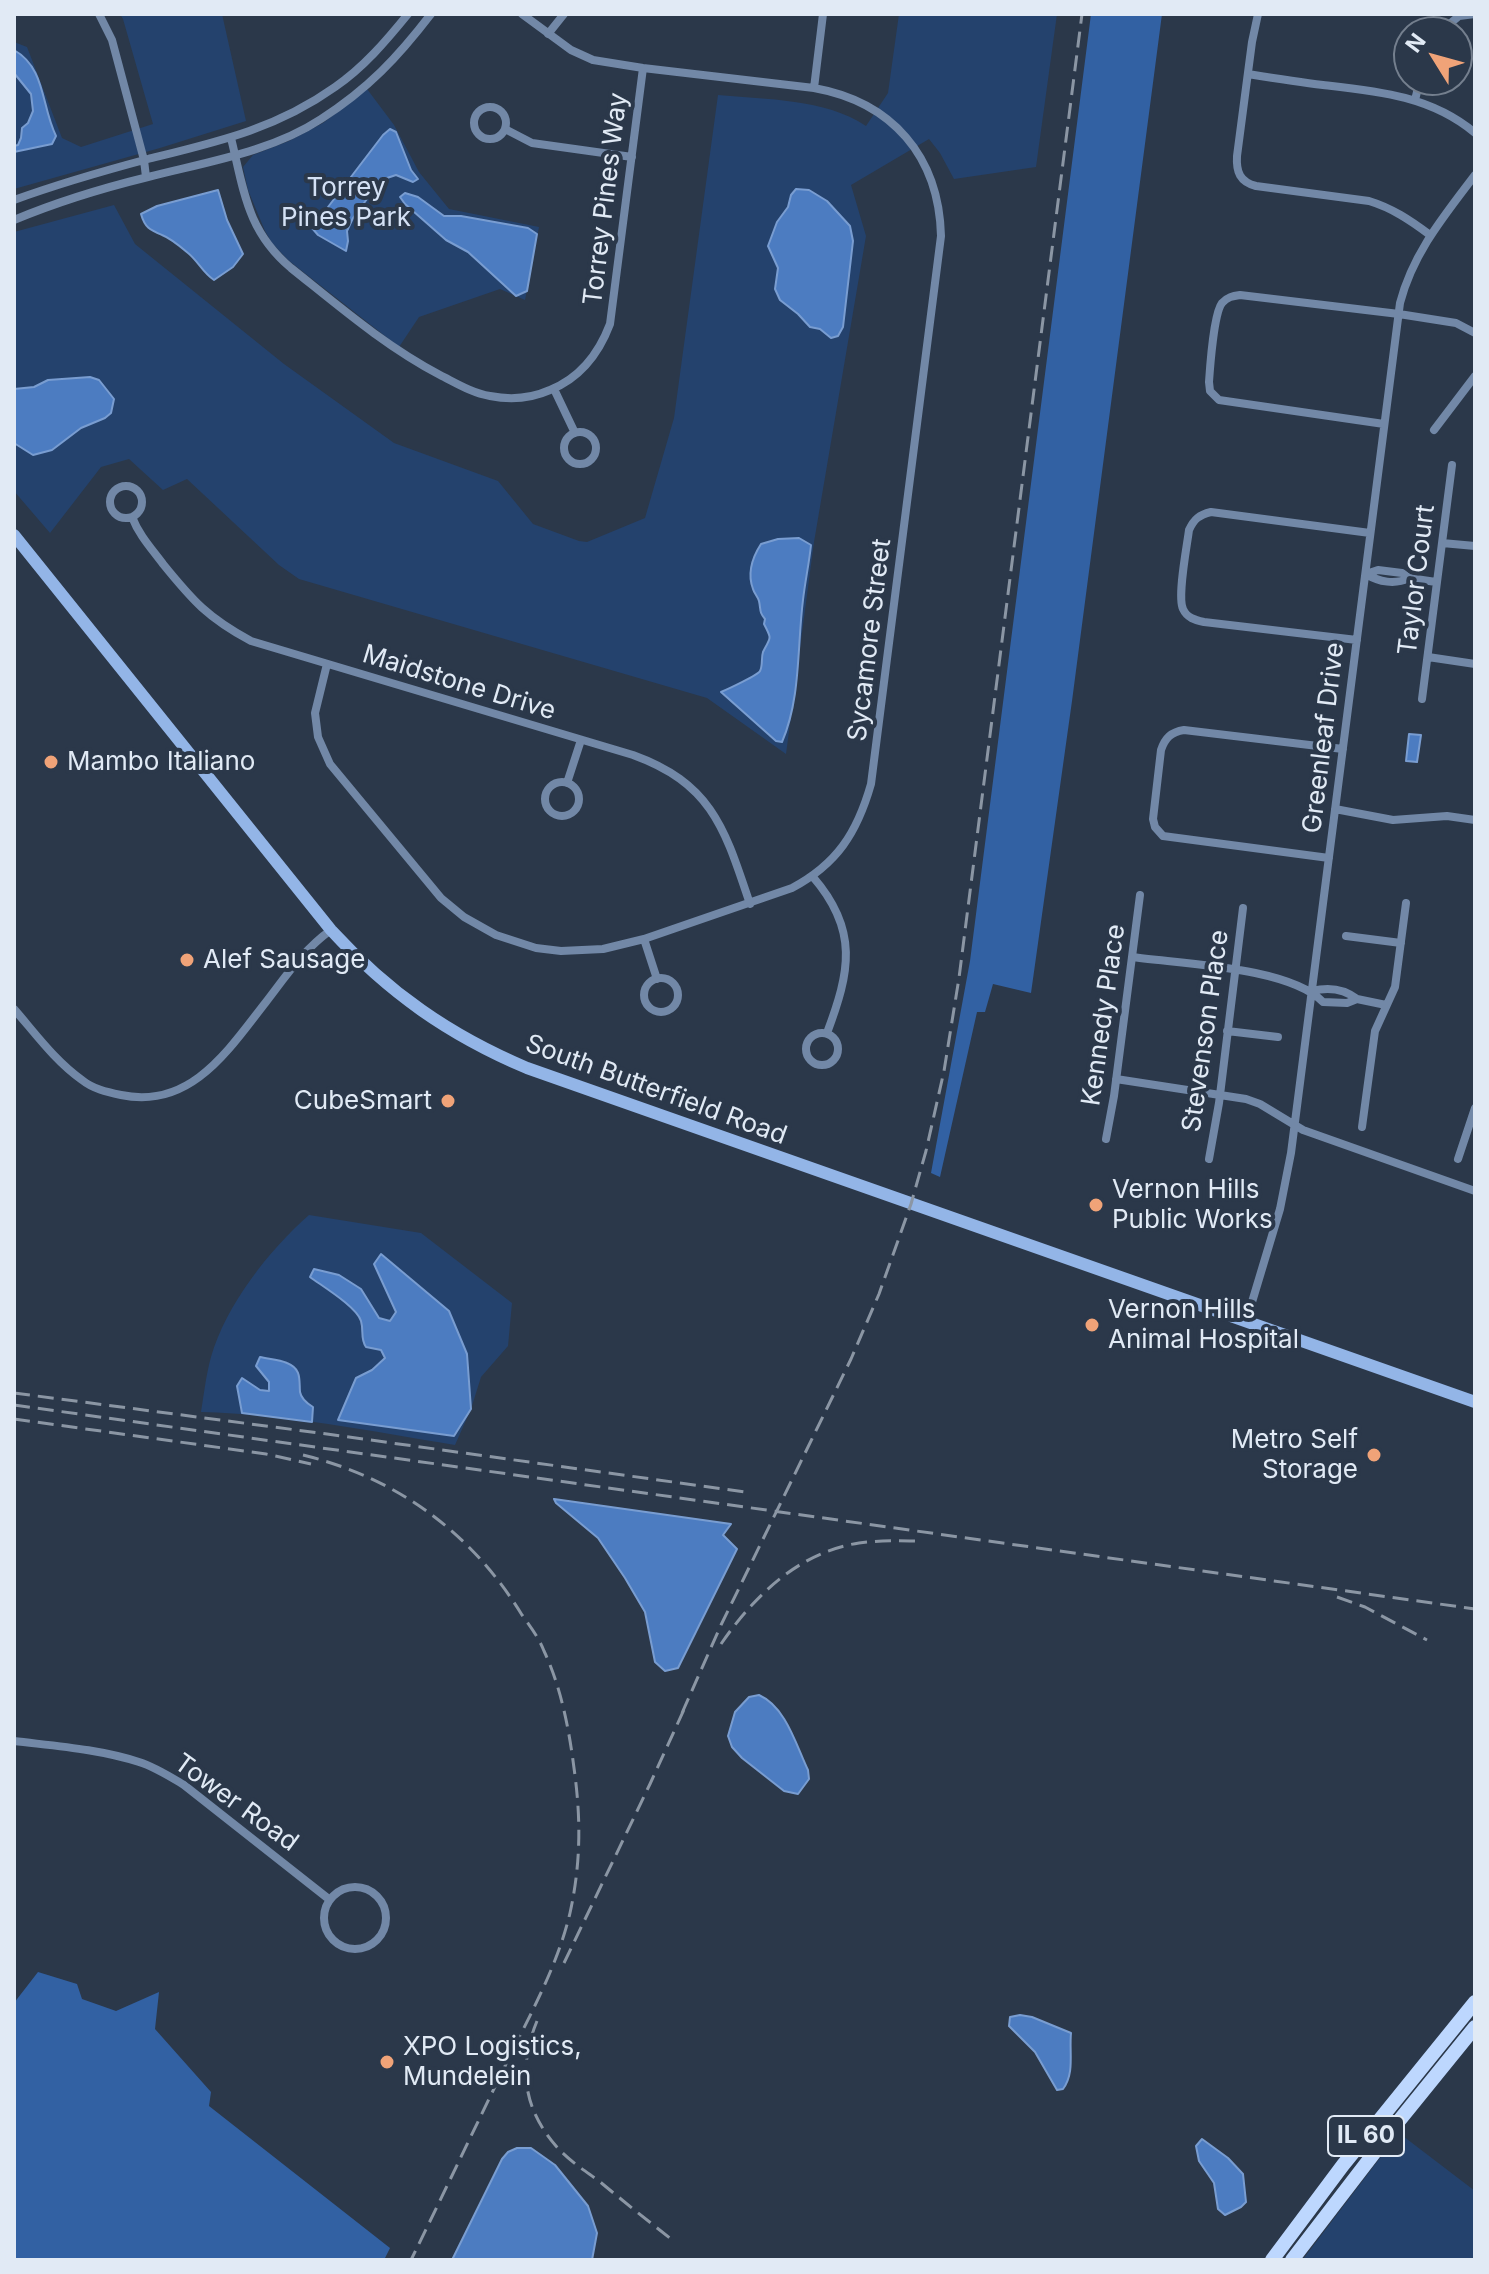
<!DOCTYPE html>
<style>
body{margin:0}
#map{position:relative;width:1489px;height:2274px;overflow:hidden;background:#2b384a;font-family:Inter,sans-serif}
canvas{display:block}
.frame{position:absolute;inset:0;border:16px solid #e1eaf5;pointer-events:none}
.north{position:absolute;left:1393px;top:16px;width:80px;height:80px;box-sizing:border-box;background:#2b384a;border:2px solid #747f8e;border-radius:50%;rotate:307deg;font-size:22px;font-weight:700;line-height:32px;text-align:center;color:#e1eaf5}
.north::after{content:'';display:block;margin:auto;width:28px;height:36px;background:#f0a378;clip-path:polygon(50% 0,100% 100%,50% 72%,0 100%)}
</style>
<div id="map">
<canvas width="1489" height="2274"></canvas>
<div class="frame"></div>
<div class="north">N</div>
</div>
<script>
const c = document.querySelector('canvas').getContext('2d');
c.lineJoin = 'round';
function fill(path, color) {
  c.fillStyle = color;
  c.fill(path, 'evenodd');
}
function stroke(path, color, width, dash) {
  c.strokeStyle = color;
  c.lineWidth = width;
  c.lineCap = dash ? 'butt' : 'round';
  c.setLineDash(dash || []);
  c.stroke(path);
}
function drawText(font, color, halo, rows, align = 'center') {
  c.font = font + ' Inter,sans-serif';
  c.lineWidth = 8;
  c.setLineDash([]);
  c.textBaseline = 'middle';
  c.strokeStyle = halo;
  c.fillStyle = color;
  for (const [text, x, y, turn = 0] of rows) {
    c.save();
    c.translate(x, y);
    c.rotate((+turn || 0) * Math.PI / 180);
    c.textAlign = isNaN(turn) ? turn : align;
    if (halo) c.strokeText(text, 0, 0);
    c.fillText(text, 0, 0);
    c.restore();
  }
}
fill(new Path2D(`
 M120 14H222L246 121 160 148 14 189V42L27 47 62 138 81 147 153 124 123 19Z
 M899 14H1057L1036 167 954 179 940 153 929 139 851 185 866 236 814 542 786 754 707 698 299 579 279 565 187 479 163 490 129 459 101 467 50 533 14 491V232L114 205 135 244 284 364 394 443 498 481 533 524 579 541 587 542 645 518 674 418 718 95C767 100 824 98 866 126L888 93Z
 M367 89 394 125 419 172 449 209 539 227 525 300 500 289 419 317 399 347 288 260 272 243 265 231 248 190 243 167 253 155 289 141 323 123Z
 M309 1215 421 1233 512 1303 508 1346 481 1377 471 1409 455 1445C370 1431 286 1414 201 1412 204 1394 206 1375 211 1357 226 1305 269 1250 309 1215Z
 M1399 2133 1475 2191V2260H1306L1304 2258Z`), '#24426d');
fill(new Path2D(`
 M1091 14H1162L1072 701 1031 993 993 984 985 1012H977L940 1177 931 1173 970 961Z
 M38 1972 77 1984 82 1999 116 2011 159 1992 155 2029 211 2092 209 2106 390 2248 384 2260H14V2003Z`), '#3261a3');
const water = new Path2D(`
 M14 50C46 68 41 106 56 136L52 144 14 152V146L18 145 21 138 22 128 28 123 33 111 31 94 14 73Z
 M390 129 396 132 411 170 418 179 413 182 396 175 381 180 353 218 347 231 348 241 346 251 318 235 312 228 383 135Z
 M796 189 809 190 827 201 850 226 853 241 843 327 838 336 831 338 820 329 810 327 798 314 780 300 775 289 778 268 768 246 777 222 788 207 791 195Z
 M218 190 227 220 243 254 233 267 214 280C203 273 198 261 188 253 181 247 170 238 162 235 150 230 145 228 141 214L157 206Z
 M405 193 418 197 444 216H461L528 228 537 234 527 291 516 296 468 252 446 240 405 204 400 197Z
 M90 377 99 380 114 399 111 413 105 418 81 428 52 450 33 455 14 443V389L34 387 48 380Z
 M799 538 811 545C809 564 805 582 803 600 797 647 801 698 782 742L776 741 721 692C728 689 758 675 760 671 763 665 761 658 763 652 770 637 773 641 764 624L765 619C759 612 761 610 759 601 758 597 754 593 753 589 747 573 752 558 761 544L778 539Z
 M1409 734 1421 735 1417 762 1406 761Z
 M381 1254 449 1311 467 1354 471 1409 454 1436 338 1420 356 1378 372 1370 385 1358 381 1350 366 1347C360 1338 364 1331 361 1321 357 1307 322 1286 310 1277L314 1269 339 1275 361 1289 379 1318 390 1321 396 1312 374 1264Z
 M260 1357C268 1359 279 1359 287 1363 302 1369 299 1380 300 1392 301 1398 308 1404 313 1407L312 1422 242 1413 237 1386 242 1378 260 1390 269 1391V1382L256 1366Z
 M554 1499 731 1524 723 1535 737 1549 678 1668 665 1671 655 1662 645 1612 625 1578 598 1538 556 1503Z
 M759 1695C786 1707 796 1745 808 1770L809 1779 798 1794 784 1791 742 1758 732 1747 728 1736 735 1712 749 1697Z
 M1020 2015 1032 2017 1071 2033C1069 2052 1075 2073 1063 2089L1057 2090 1035 2052 1009 2026 1010 2017Z
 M1202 2139 1228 2158 1243 2174 1246 2202 1241 2207 1225 2215 1218 2209 1214 2183 1199 2161 1196 2146Z
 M517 2148H531L555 2165 588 2206 597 2233 592 2260H452L502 2159 508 2152Z`);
fill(water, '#4c7cc1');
stroke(water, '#799dd1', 2);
stroke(new Path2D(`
 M99 14 112 40 144 160 146 177
 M1258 14 1252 42 1237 156C1236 172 1240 182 1256 186L1369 201C1392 208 1410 220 1430 235
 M1440 32 1459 16 1475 14
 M548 34 564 14
 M1248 74C1273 78 1298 82 1323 85 1377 91 1431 96 1475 133
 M814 88 823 14
 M1415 100 1420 80
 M474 123a16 16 0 1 1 32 0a16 16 0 1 1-32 0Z
 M505 129 532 143 632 157
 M231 138C244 191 247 231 291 268 340 307 385 346 440 375 456 383 472 393 490 396 510 400 532 398 550 390 580 378 599 353 610 324L643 68
 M14 200C58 184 103 171 148 159 217 142 276 129 335 87 364 67 386 41 408 14
 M14 220C57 202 103 188 148 177 206 162 271 152 321 119 368 89 398 57 431 14
 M554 389 575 433
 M1384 424 1219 400 1210 391 1209 382C1210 367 1214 313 1222 303 1227 297 1233 296 1240 295L1399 314 1456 323 1475 333
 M1434 430 1475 376
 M564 448a16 16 0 1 1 32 0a16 16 0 1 1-32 0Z
 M110 502a16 16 0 1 1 32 0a16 16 0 1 1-32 0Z
 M132 517C139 535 151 548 163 564 193 601 208 618 251 641L633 755C713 784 725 830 750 904
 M1442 543 1475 546
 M1378 570 1402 573 1409 578C1395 585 1379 582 1366 574Z
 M1409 578 1436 582
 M1357 640 1204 622C1195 620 1187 618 1183 609 1177 597 1187 546 1189 530 1194 519 1199 515 1211 512L1370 533
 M1428 657 1475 664
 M327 664 315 713 318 737 330 764 441 898 464 917 496 935 536 948 561 951 603 949 644 939 792 888C837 864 857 833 871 784L941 236C939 156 892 102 814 88L643 68 593 60 571 50 522 14
 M1422 699 1452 465
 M545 799a17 17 0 1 1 34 0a17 17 0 1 1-34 0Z
 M567 783 581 740
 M1335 809 1393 820 1447 816 1475 820
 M1329 858 1163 836 1155 827 1153 819 1161 750C1165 738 1171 732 1184 730L1343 749
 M813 877C859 930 850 972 827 1033
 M1346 936 1401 943
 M644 939 657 979
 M1132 957C1182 964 1289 967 1323 1002L1347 1003 1357 999 1386 1005
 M644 995a17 17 0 1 1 34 0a17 17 0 1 1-34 0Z
 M1312 991C1328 987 1343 988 1357 999
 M14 1009C35 1033 55 1061 82 1080 93 1089 107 1092 121 1095 191 1110 229 1049 266 1002 286 976 304 949 331 930
 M1227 1031 1278 1037
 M806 1049a16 16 0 1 1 32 0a16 16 0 1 1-32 0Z
 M1116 1079 1246 1099 1260 1104 1303 1130 1475 1191
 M1362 1127 1375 1031 1395 987 1406 903
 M1106 1139 1114 1096 1140 895
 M1209 1159 1219 1103 1243 908
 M1458 1159 1475 1108
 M1246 1322 1280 1209 1291 1153 1400 303C1413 253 1444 216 1475 175
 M14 1741C55 1746 99 1749 139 1762 155 1767 169 1776 184 1785L330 1900
 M324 1918a31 31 0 1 1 62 0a31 31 0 1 1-62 0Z`), '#7288a7', 8);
stroke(new Path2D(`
 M14 535 331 930C389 993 449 1035 527 1068L1475 1402`), '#93b5e7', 12);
stroke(new Path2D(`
 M1272 2260 1343 2165 1475 2002
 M1292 2260 1398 2122 1475 2027`), '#bdd7fe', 14);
stroke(new Path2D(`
 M14 1393 327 1434 745 1492
 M14 1405 1475 1609
 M14 1419 266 1454 311 1464
 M303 1455C397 1478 471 1532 522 1615 530 1626 539 1638 544 1651 561 1687 569 1729 574 1768 581 1818 581 1863 570 1913 558 1964 532 2011 509 2058 476 2125 444 2193 411 2260
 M1337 1597 1365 1607 1427 1640
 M721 1644C754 1596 799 1552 859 1543 880 1540 901 1541 922 1541
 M682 1713 721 1625 851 1359 879 1294 911 1204 926 1151 944 1071 959 978 1082 14
 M564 1963 650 1784 687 1703
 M537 2021C518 2067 523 2108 556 2146 568 2160 584 2170 599 2181 623 2201 647 2220 671 2239`), '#8b96a4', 3, [16, 8]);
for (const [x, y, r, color] of [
 [51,762,8,"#f0a378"],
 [187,960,8,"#f0a378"],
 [448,1101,8,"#f0a378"],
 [1096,1205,8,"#f0a378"],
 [1092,1325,8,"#f0a378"],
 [1374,1455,8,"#f0a378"],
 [387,2062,8,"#f0a378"]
]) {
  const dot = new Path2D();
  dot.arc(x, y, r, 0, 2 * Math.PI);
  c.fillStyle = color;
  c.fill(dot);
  stroke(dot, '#2b384a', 3);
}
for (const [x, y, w] of [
 [1366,2136,76]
]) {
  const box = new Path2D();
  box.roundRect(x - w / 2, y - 20, w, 40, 6);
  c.fillStyle = '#2b384a';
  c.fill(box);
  stroke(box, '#e1eaf5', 2);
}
drawText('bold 24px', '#e1eaf5', null, [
 ["IL 60",1366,2136]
]);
drawText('26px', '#d4e1f5', '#2b384a', [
 ["Torrey",346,188],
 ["Pines Park",346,218]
]);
drawText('26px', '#e1eaf5', '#2b384a', [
 ["Torrey Pines Way",606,199,-83],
 ["Taylor Court",1417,580,-83],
 ["Sycamore Street",870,640,-83],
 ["Maidstone Drive",459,683,17],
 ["Greenleaf Drive",1324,738,-83],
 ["Kennedy Place",1104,1015,-82],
 ["Stevenson Place",1206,1031,-82],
 ["South Butterfield Road",656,1090,20],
 ["Tower Road",236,1803,36]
]);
drawText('26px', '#e1eaf5', '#2b384a', [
 ["Mambo Italiano",67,762],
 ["Alef Sausage",203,960],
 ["CubeSmart",432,1101,"right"],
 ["Vernon Hills",1112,1190],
 ["Public Works",1112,1220],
 ["Vernon Hills",1108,1310],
 ["Animal Hospital",1108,1340],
 ["Metro Self",1358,1440,"right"],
 ["Storage",1358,1470,"right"],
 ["XPO Logistics,",403,2047],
 ["Mundelein",403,2077]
], 'left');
</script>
